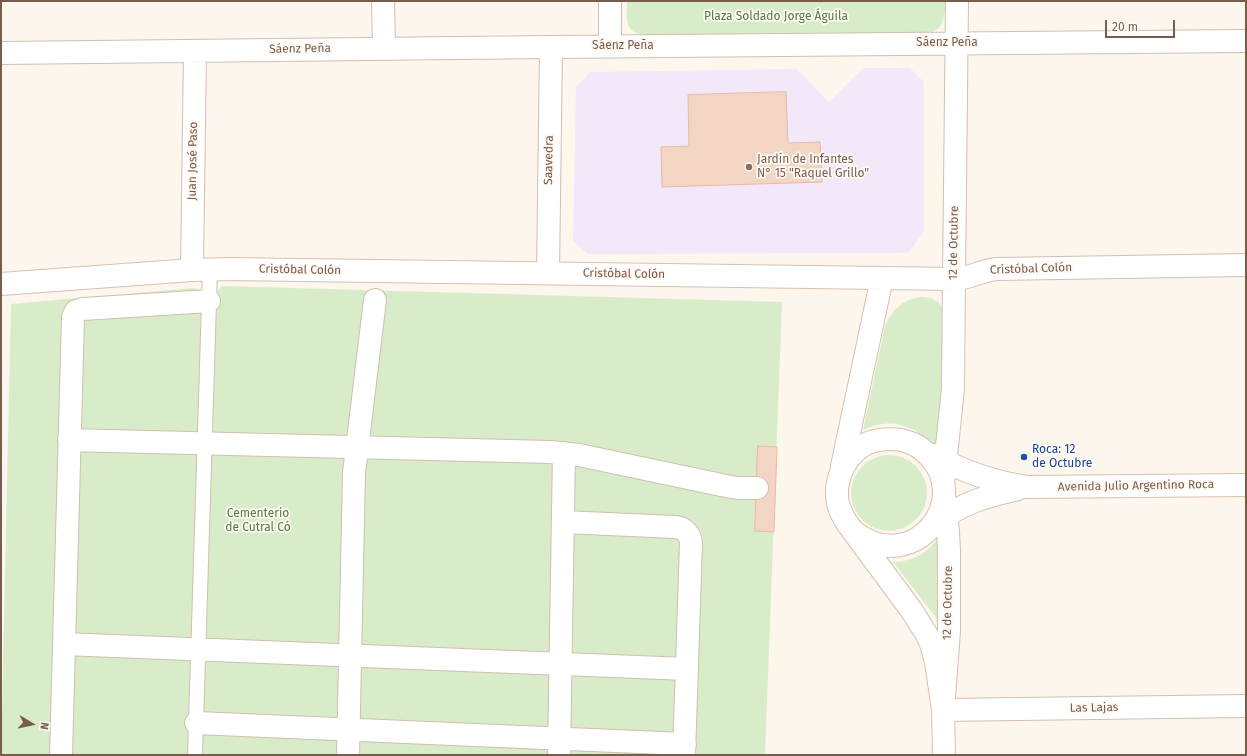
<!DOCTYPE html>
<meta charset="utf-8">
<style>
body{margin:0}
#map{position:relative;width:1247px;height:756px;overflow:hidden;background:#fdf6ec;font-family:"Fira Sans",sans-serif}
canvas{display:block}
.frame{position:absolute;inset:0;border:2px solid #7a5c4d;pointer-events:none}
.north{position:absolute;left:12px;top:704px;width:40px;height:40px;-webkit-text-stroke:3px #fffaf3;paint-order:stroke;rotate:99deg;font-size:11px;font-weight:700;line-height:16px;text-align:center;color:#7a5c4d}
.north::after{content:'';display:block;margin:auto;width:14px;height:18px;background:#7a5c4d;clip-path:polygon(50% 0,100% 100%,50% 72%,0 100%)}
.scale{position:absolute;left:1105px;top:20px;width:70px;height:18px;box-sizing:border-box;border:2px solid #7a5c4d;border-top:0;padding-left:5px;font-size:12px;line-height:14px;white-space:nowrap;color:#7a5c4d;-webkit-text-stroke:3px #fffaf3;paint-order:stroke}
</style>
<div id="map">
<canvas width="1247" height="756"></canvas>
<div class="frame"></div>
<div class="north">N</div>
<div class="scale">20 m</div>
</div>
<script>
const c = document.querySelector('canvas').getContext('2d');
c.lineJoin = 'round';
function fill(path, color) {
  c.fillStyle = color;
  c.fill(path, 'evenodd');
}
function stroke(path, color, width, dash) {
  c.strokeStyle = color;
  c.lineWidth = width;
  c.lineCap = dash ? 'butt' : 'round';
  c.setLineDash(dash || []);
  c.stroke(path);
}
function drawText(font, color, halo, rows, align = 'center') {
  c.font = font + ' "Fira Sans",sans-serif';
  c.lineWidth = 3.5;
  c.setLineDash([]);
  c.textBaseline = 'middle';
  c.strokeStyle = halo;
  c.fillStyle = color;
  for (const [text, x, y, turn = 0] of rows) {
    c.save();
    c.translate(x, y);
    c.rotate((+turn || 0) * Math.PI / 180);
    c.textAlign = isNaN(turn) ? turn : align;
    if (halo) c.strokeText(text, 0, 0);
    c.fillText(text, 0, 0);
    c.restore();
  }
}
fill(new Path2D(`
 M863 68H910L924 82V232L908 253 588 254 573 241 576 87 590 72 797 69 829 102Z`), '#f3e8fa');
fill(new Path2D(`
 M627 1H945C945 19 944 31 923 34L646 35C623 33 627 19 627 1Z
 M222 286 782 302 765 755H1L11 304 193 288C200 291 209 294 217 291 219 290 220 288 222 286Z
 M920 297C931 297 940 300 944 311L939 447C912 428 897 415 863 430L885 326C892 310 902 300 920 297Z
 M851 493a38 38 0 1 1 76 0a38 38 0 1 1-76 0Z
 M938 538V620L893 562C912 561 926 555 938 538Z`), '#d8ecc9');
const building = new Path2D(`
 M786 92 788 143 820 142 822 182 662 187 661 147 689 146 688 95Z
 M758 446 777 447 774 532 755 531Z`);
fill(building, '#f3d5c3');
stroke(building, '#e6bba3', 1);
const lane = new Path2D(`
 M195 755 210 270`);
const street = new Path2D(`
 M383 1 384 48
 M610 1V46
 M957 1 954 279C969 279 982 270 997 269L1246 265
 M1 53 551 47 1246 41
 M192 270 195 51
 M548 273 551 47
 M69 440 550 452 579 455 726 486 737 488H757
 M563 522 675 527C684 528 690 533 691 543L684 755
 M64 644 687 669
 M943 710 1246 706
 M196 723 685 744
 M61 755 73 317 76 311 83 309 209 301
 M348 755 354 473 375 300
 M559 755 564 453`);
const secondary = new Path2D(`
 M1 284 192 270 230 269 954 279 953 389 943 484
 M933 455C964 472 992 482 1027 487L1246 485
 M842 466 882 278
 M936 523C962 503 987 496 1018 489
 M854 532C915 578 976 497 925 452 911 439 892 437 874 441 848 448 833 478 838 504 840 511 843 517 847 523L912 611 927 635 931 644 936 662 943 710
 M944 755 943 710 949 631V550L948 532 945 501`);
stroke(lane, '#d1beb0', 16);
stroke(street, '#d1beb0', 24);
stroke(secondary, '#d6c0b0', 24);
stroke(lane, '#fff', 14);
stroke(street, '#fff', 22);
stroke(secondary, '#fff', 22);
for (const [x, y, r, color] of [
 [749,167,4,"#8d6e63"],
 [1024,457,4,"#1a4fb4"]
]) {
  const dot = new Path2D();
  dot.arc(x, y, r, 0, 2 * Math.PI);
  c.fillStyle = color;
  c.fill(dot);
  stroke(dot, '#fffaf3', 1.5);
}
drawText('12px', '#537a41', '#fffaf3', [
 ["Plaza Soldado Jorge Águila",776,17],
 ["Cementerio",258,514],
 ["de Cutral Có",258,528]
]);
drawText('12px', '#7a5c4d', '#fffaf3', [
 ["Sáenz Peña",947,43],
 ["Sáenz Peña",623,46],
 ["Sáenz Peña",300,49,-1],
 ["Saavedra",549,160,-89],
 ["Juan José Paso",193,161,-89],
 ["12 de Octubre",954,243,-89],
 ["Cristóbal Colón",1031,269,-2],
 ["Cristóbal Colón",300,270,1],
 ["Cristóbal Colón",624,274,1],
 ["Avenida Julio Argentino Roca",1136,486,-1],
 ["12 de Octubre",948,603,-89],
 ["Las Lajas",1094,708,-1]
]);
drawText('12px', '#785e54', '#fffaf3', [
 ["Jardín de Infantes",757,160],
 ["N° 15 \"Raquel Grillo\"",757,174]
], 'left');
drawText('12px', '#164399', '#fffaf3', [
 ["Roca: 12",1032,450],
 ["de Octubre",1032,464]
], 'left');
</script>
